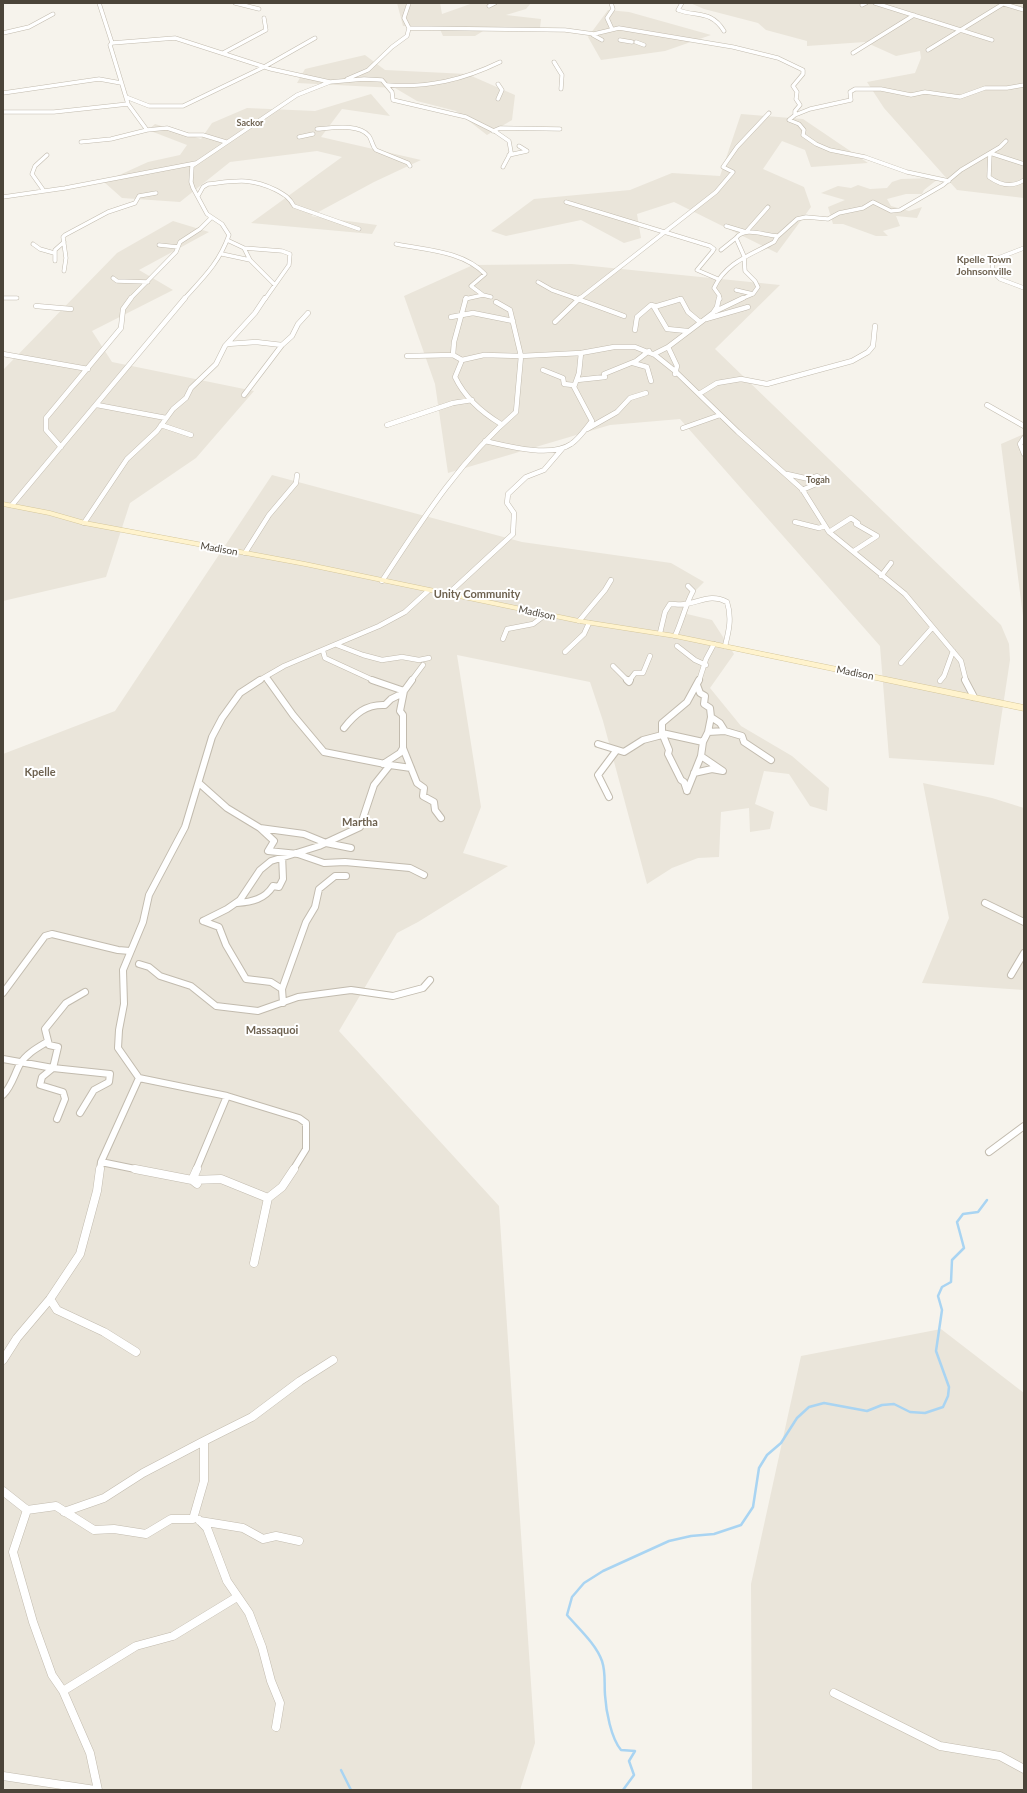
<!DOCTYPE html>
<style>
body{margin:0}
#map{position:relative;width:1027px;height:1793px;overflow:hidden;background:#f6f3ec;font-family:Lato,sans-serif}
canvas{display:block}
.frame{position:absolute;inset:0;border:4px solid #4b4439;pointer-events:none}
</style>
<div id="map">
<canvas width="1027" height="1793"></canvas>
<div class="frame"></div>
</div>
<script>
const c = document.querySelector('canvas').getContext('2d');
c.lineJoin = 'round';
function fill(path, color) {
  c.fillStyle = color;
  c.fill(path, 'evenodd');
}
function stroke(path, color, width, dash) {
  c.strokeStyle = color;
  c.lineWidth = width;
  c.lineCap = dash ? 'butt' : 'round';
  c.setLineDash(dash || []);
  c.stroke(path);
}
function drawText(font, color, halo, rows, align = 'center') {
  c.font = font + ' Lato,sans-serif';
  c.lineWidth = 4;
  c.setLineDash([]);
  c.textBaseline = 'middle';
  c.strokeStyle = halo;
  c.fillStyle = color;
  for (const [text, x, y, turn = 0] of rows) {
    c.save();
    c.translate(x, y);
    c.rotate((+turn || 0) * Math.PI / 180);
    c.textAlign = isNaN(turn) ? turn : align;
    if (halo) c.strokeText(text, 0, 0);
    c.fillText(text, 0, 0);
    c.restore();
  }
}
fill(new Path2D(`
 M397 3H440L442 14 473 3H531L526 9 506 15 541 19 540 28H488L475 36H443L439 27 403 26Z
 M690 3H1024V198L957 190 884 108 867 82 915 73 921 58 920 51 896 56 865 42 807 46V41L766 30 758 23 704 9Z
 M608 10 629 12 711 35 665 51 601 60 588 37Z
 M365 55 385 70 467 74 515 95 512 120 487 135 456 111 417 101 395 88 297 83 305 69Z
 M371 94 390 116 342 109 321 137 421 160 374 182 311 216 377 225 372 234 251 223 342 157 317 151 230 162 180 202 122 198 104 182 148 162 180 155 187 145 148 130 155 124 201 139 212 123 247 108 315 111Z
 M741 114 803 119 868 163 811 167 805 150 782 141 763 169 804 187 811 207 777 253 674 202 637 214 641 238 624 243 581 220 506 236 491 231 534 199 630 190 672 173 720 176Z
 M934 178 938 179 924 190 922 194H906L887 199 891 206 909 211 922 207 917 218 896 216 900 226 883 231 888 236H876L843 224H833L828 207 845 200 821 193 838 186 851 188 858 185 870 189 887 188 892 182 901 179Z
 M173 221 209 232 139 270 173 290 92 331 112 362 254 391 196 458 130 503 106 577 3 601 4 369 117 253Z
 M572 264 780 285 715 349 1001 625 1009 644 1010 660 994 765 889 758 880 646 680 419 610 425 448 473 435 384 404 296 473 265Z
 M1024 434V624L1001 444Z
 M272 475 522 542 671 563 704 582 691 595 687 614 712 620 734 654 710 688 741 726 792 756 829 788 827 811 810 806 789 774 764 771 755 804 774 812 770 829 750 832 749 808 721 812 719 857 698 858 672 868 647 884 603 721 590 682 457 655 481 807 463 853 508 866 418 922 397 933 339 1031 499 1206 535 1743 520 1790H3V754L115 711Z
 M923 783 992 798 1024 808V990L922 983 949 918Z
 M941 1329 1024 1393V1790H752L751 1584 801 1356Z`), '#eae5da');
stroke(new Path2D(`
 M341 1770 351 1790
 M623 1790 634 1775 629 1761 635 1751 621 1750C611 1738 606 1711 605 1695 604 1683 606 1673 602 1661 596 1644 579 1629 567 1615L572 1597 584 1583 603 1571 669 1541 691 1536 714 1534 741 1525 753 1507 759 1468 767 1455 781 1443 797 1418 809 1407 824 1403 867 1411 882 1405 894 1404 910 1412 925 1413 943 1407 948 1396 949 1387 936 1351 942 1310 938 1296 942 1287 951 1282 952 1260 964 1248 957 1222 963 1214 978 1212 987 1200`), '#a9d4f2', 2.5);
const streetFar3 = new Path2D(`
 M99 3 112 43 175 38 271 69 330 82 364 79 382 80 392 92 393 100 466 117 496 132 509 141 511 152 503 167
 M235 3 259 9
 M611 3 613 9 607 18 612 29
 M682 3 678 10C697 17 711 10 724 31
 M875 3 992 40
 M1001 3 1024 10
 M862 5 866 3
 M489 6 495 3
 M409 28 565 30 594 34 619 28 733 47 778 58 803 70V74L793 86 797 92 796 99 800 105 795 111V115L789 120 799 124 804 130 803 135 816 144 830 150 865 157 907 172 949 181
 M3 33 29 27 53 14
 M593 35 602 40
 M620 40 632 42
 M636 42 644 45
 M112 43 110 45 128 104 147 130 167 128 188 135H203L226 142
 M928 50 1003 4
 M223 53 266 30 264 18
 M853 53 914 15
 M554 62 562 75 561 89
 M347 79 368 70 392 47 407 36 409 28 404 18 409 3
 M498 84 502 90 498 99
 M387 85C428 88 463 80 500 62
 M3 93 99 79 121 83
 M126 97 149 106H183L264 67 315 38
 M3 112H54L128 104
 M795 115 810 109 851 100 850 92 855 89H881L911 95 925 92 960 97 985 88H1007L1024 85
 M317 129C331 128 359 123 369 136 372 140 372 146 376 150L408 163 410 166
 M493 131 500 128 560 129
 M299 137 313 134
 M81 142 111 139 147 130
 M990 153 989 177C1000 185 1012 188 1024 180
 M990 153 1024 164
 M509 155 527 151 519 146
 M44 191 32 174 35 166 47 155
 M198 196 203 187 208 184C235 181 250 177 276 190 285 195 289 197 294 206L359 229
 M3 197 65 188 196 163
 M566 202 710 246 714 249 712 252 697 270 718 279
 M726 226 746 232 768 207
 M227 240 244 248 282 251 290 254 289 265 265 299
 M33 244 40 249 54 253
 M396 244C426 250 463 251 485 274L471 286 483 295
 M159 245 178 247
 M244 248 250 260 275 285
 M1024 248 993 260 992 271 1000 279 1024 288
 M721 250 736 238
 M222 254 250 260
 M55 261V250L64 242
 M64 271 66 258 63 237 65 235 108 212 135 203 139 196 156 193
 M113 278 117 281 148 282
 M538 282 552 290 578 299
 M736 290 753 294
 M3 298H17
 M130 299 176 252 180 242 200 229 211 218
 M184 299C204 277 219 263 229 235L222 224 207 214 193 188 191 182 192 166 297 95 330 82
 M465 299 483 295 491 297
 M579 299 716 192 733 172 723 167 737 147 769 113
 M679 299H681
 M720 299 719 295 714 288C726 262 751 255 774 242L777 237 797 219 806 217 828 219 839 213 863 208 873 202 891 211 900 210 943 185 961 170 1000 147 1006 141
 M741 299 753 294 758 287 755 281 745 271 744 256 736 238C746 226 764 236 778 236`);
const streetFar2 = new Path2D(`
 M575 298 624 316
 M496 302 510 310 521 356 484 355 462 360 455 377C465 398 481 412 501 424
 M36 306 71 309
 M716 311 743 298
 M451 317 473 313 513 321
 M706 319 748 307
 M555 322 580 298
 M635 330 637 317 651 305 655 306
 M687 331 667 329 654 307 681 299 688 312 700 322
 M227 344 256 342 282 345
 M668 347 713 313 717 307 719 298
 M3 354 88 369
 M654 354 668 347 677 366 675 374
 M453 355 454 342 466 298
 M407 356 453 355 462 360
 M633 363 647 367 651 381
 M543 370 563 378 564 384 573 385
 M577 380 605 377 604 374 636 361 649 351
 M699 394 717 383 741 379 767 384 852 361 868 352 873 346 875 326
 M244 395 282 345 292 336 298 324 308 313
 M97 405 166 418
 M987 405 1024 426
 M161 425 191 435
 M387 425 453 403 472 400
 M683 428 720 415
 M587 429 617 412 630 398 646 393
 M1024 438 1020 444 1024 454
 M485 441C507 446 551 458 571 444 579 439 586 428 592 421L574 387 579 373 581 353 614 347H635L655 355 675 371 738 432 802 489 829 532 905 594 961 661 966 681
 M61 447 46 430V418L121 328 123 309 131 298
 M787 474 809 479 817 476 823 481 802 490
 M12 505 185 298
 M795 522 819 528 825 526
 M84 523 127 459 157 431 173 409 186 398 191 388 216 364 225 346 255 313 265 298
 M829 532 851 518 858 523 856 524 877 536 854 551
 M245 553 269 515 296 483 297 475
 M881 576 891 563
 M382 581C422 520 460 460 516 412L521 356 581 353
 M448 594 513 534 514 513 507 503 508 494 526 477 544 470 562 449
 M579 621 605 590 611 580
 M660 633 665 612 670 604C675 604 681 605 686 604 702 601 712 594 727 602 732 617 729 631 725 646
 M675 636C682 621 685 606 693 591L688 586
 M503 639 507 629 533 624 545 615
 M337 645 363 655 382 660 402 657 419 660 429 658
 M677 646 695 660 706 665
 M323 651 325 658 375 681
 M565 652 584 634 589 623
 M901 663 932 628
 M613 666 628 681
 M265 677 268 681
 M258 681 284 666 379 626 405 612 428 591
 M411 681 423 665
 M629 681 635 673H643L650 656
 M699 681 706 659 714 644
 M940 681 944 676 953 651`);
const streetFar1 = new Path2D(`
 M372 680 404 691 412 680
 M627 680 629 682 630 680
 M965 680 974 697
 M697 685 700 693 705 696 704 704 710 708 711 717 720 723 725 731
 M344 728C355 714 366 704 385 705L391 699 403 693
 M708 732 711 717
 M662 733 669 750 668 754 681 780 684 782 687 791
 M703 742 708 732 725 731 742 736 744 742 771 760
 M598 744 624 752 643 740 662 735
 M403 748 417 783 424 788 423 796 434 802 435 810 441 818
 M383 764 400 753 403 748V715L400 711 404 691
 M390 765 411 768
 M694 773 712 769 723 771 701 756
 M199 783 227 808 260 828 274 841 268 851 298 854 324 863 345 862 410 868 424 875
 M687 791 701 756 703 742 662 733V723L687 702 699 680
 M609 797 598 775 616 751
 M260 828 304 834 326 843 351 848
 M237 903C252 902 265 899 273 886L279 887 283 879 282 854
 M985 903 1024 922
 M203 921 227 909 240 900 260 870 271 861 319 846 360 827 374 785 390 765 324 752 293 715 268 680
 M203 921 219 927 226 945 246 979 271 982 282 989 283 1003
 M139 964 149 967 160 976 191 986 216 1006 258 1011 298 997 351 990 393 996 423 988 430 980
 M1011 975 1024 953
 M282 989 306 922 315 907 319 889 335 876H346
 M3 993 45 936 52 934 118 950 130 951
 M3 1059 53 1068 110 1074 109 1082 94 1090 80 1113
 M139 1078 227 1096 299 1118 306 1123V1149L293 1170
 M3 1095C12 1086 14 1075 20 1064 26 1054 37 1048 47 1042
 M57 1119 65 1099 63 1092 40 1085 42 1077 53 1068 58 1047 49 1045 45 1029 66 1003 85 992
 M989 1152 1024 1126
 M101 1162 140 1170
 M100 1170 101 1162 139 1078 118 1048 119 1030 124 1004 123 970 143 922 149 895 185 827 212 737 222 718 240 693 260 680
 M196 1170 227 1096`);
const street = new Path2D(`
 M135 1169 192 1180 221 1179 268 1198 254 1263
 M197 1169 192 1180 197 1184
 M268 1198 282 1187 294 1169
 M50 1299 57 1310 104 1332 136 1352
 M3 1360 17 1338 50 1299 80 1254 97 1191 100 1169
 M3 1491 27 1510
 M64 1512 104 1498 143 1473 204 1441
 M199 1520 207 1528 227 1581 249 1613 262 1647 271 1681 280 1703 276 1727
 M200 1521 243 1528 263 1539 276 1536 299 1541
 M63 1691 136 1646 173 1636 237 1597
 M834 1693 940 1746 1000 1756 1024 1769
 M3 1776 95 1790
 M98 1790 90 1753 63 1691 52 1675 33 1622 13 1552 27 1510 56 1506 94 1530 114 1529 146 1534 171 1519H193L204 1481V1441L252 1417 300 1381 333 1360`);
const secondary = new Path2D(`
 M3 502 50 511 85 521 305 562 579 619 675 634 1024 705V711L675 638 579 623 305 566 84 525 49 515 3 506Z`);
stroke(streetFar3, '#c2bbae', 4.5);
stroke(streetFar2, '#c2bbae', 5.5);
stroke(streetFar1, '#c2bbae', 8);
stroke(street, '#c2bbae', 9);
stroke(secondary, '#d6c79b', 1);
stroke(streetFar3, '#fff', 3.5);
stroke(streetFar2, '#fff', 4.5);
stroke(streetFar1, '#fff', 6);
stroke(street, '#fff', 8);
fill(secondary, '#fff3cd');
drawText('bold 9px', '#6e6250', '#fff', [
 ["Sackor",250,123],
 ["Togah",818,480]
]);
drawText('bold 10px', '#6e6250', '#fff', [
 ["Kpelle Town",984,260],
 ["Johnsonville",984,272]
]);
drawText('10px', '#4b4439', '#fff', [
 ["Madison",219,549,10],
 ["Madison",537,613,12],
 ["Madison",855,673,11]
]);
drawText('bold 11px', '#6e6250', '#fff', [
 ["Unity Community",477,594],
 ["Kpelle",40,772],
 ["Martha",360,822],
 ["Massaquoi",272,1030]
]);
</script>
